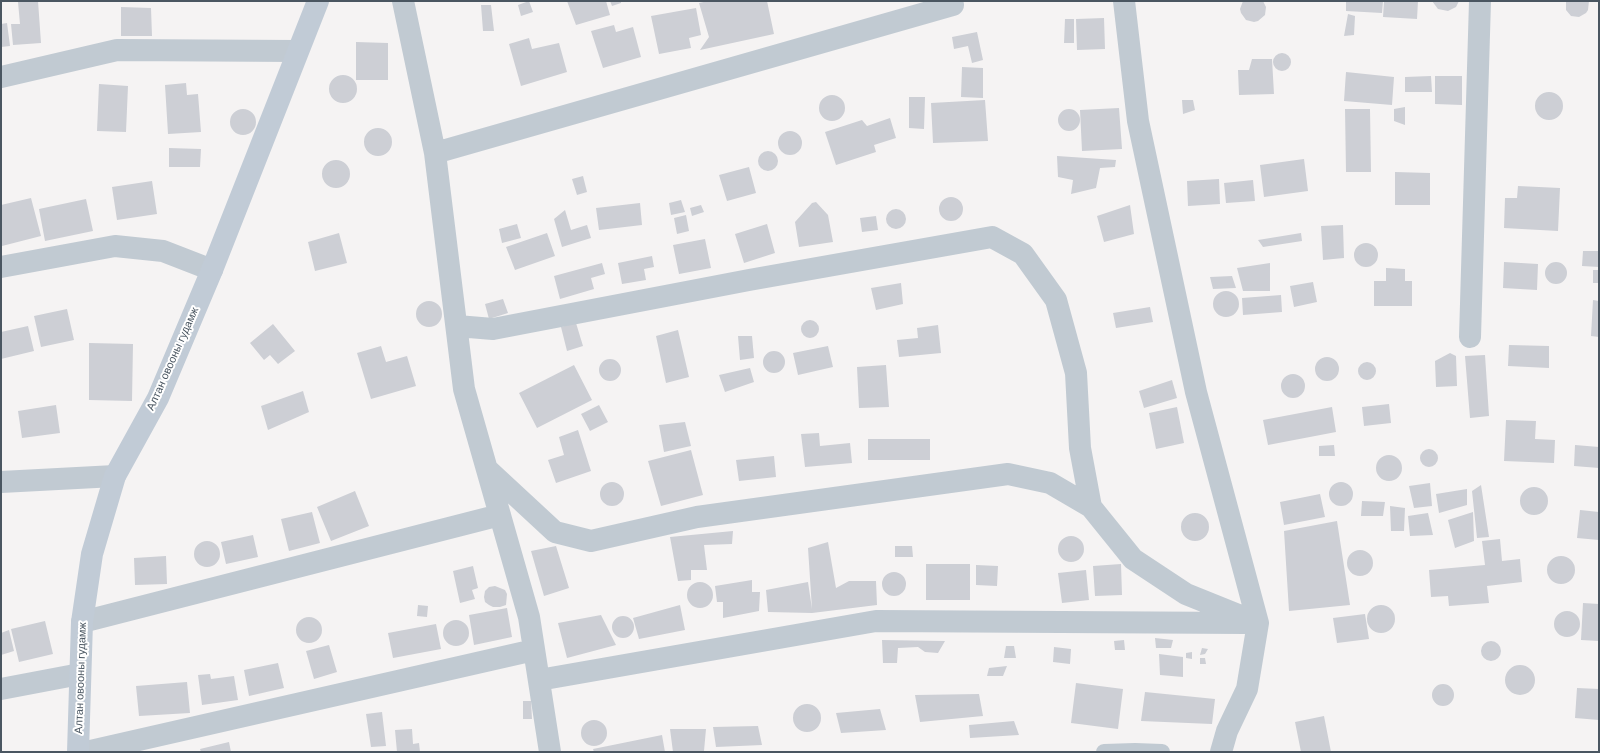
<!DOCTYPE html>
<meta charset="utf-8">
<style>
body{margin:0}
#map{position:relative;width:1600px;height:753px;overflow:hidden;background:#f5f3f3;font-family:Arial,sans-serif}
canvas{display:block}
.frame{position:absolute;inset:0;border:2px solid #4a5661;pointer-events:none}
</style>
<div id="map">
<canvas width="1600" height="753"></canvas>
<div class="frame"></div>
</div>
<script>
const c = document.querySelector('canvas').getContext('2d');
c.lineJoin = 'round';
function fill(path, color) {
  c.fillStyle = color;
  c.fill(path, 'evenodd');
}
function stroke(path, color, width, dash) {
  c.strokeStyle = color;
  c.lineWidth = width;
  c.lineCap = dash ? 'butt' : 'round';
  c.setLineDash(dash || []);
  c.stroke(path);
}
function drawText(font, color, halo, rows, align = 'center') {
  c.font = font + ' Arial,sans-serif';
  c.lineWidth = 4;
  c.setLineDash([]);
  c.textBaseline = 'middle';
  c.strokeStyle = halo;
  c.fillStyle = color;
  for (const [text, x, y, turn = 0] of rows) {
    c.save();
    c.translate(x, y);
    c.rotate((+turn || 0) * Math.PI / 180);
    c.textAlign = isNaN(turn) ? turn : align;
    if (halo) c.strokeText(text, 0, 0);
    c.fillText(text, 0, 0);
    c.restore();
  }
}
fill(new Path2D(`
 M38 1 41 43 13 45 11 24H20L18 2Z
 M529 1 533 12 521 16 518 5Z
 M567 1H606L610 15 576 25Z
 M610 1H621V3L612 6Z
 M708 1H767L774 34 700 50 709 37 699 3Z
 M1243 1H1263L1266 7 1265 15 1258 21 1254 22 1246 20 1241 13 1240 9Z
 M1346 1H1383L1382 13 1346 11Z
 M1384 1H1418L1417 19 1383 17Z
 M1432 1H1459L1456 7 1448 11 1438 9Z
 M1566 1H1589L1588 10 1586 13 1579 17 1571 16 1566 10Z
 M481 5H491L494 31H483Z
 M121 7 151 8 152 36H121Z
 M696 8 701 35 689 38 691 48 659 54 651 16Z
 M1348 14 1355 16 1354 35 1344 36Z
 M1104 18 1105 49 1077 50 1076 19Z
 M1065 19H1074V43H1064Z
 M7 23 10 46 1 47V24Z
 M614 25 616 32 633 27 641 57 603 68 591 31Z
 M977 32 983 60 972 63 968 46 954 49 952 37Z
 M529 38 532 49 559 43 567 72 521 86 509 44Z
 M356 42 388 43V80H356Z
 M1273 62a9 9 0 1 1 18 0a9 9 0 1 1-18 0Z
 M1252 59H1272L1274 94 1239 95 1238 70H1249Z
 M962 67 983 68V98L961 97Z
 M1346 72 1394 77 1392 105 1344 101Z
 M329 89a14 14 0 1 1 28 0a14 14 0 1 1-28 0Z
 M1431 76 1432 92H1405V77Z
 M1435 76H1462V105L1435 104Z
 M186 83 187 95 198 94 201 132 168 134 165 85Z
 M99 84 128 86 126 132 97 131Z
 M1535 106a14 14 0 1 1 28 0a14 14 0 1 1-28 0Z
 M819 108a13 13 0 1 1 26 0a13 13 0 1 1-26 0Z
 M909 97H925L924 129 909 128Z
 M985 100 988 141 933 143 931 103Z
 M1182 100H1193L1195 110 1183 114Z
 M1405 107V125L1394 121V109Z
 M1119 108 1122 149 1082 151 1080 110Z
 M1345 109H1370L1371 172H1346Z
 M230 122a13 13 0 1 1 26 0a13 13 0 1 1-26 0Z
 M1058 120a11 11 0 1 1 22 0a11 11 0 1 1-22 0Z
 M890 118 896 138 874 145 876 152 836 165 825 132 862 120 867 126Z
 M364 142a14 14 0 1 1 28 0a14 14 0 1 1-28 0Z
 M778 143a12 12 0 1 1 24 0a12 12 0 1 1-24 0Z
 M169 148 201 149 200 167H169Z
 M758 161a10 10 0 1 1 20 0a10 10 0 1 1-20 0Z
 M1057 156 1116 160 1115 167 1100 168 1096 188 1071 194 1073 180 1058 177Z
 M1304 159 1308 191 1264 197 1260 165Z
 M322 174a14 14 0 1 1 28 0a14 14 0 1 1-28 0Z
 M749 167 756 193 727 201 719 175Z
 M1395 172 1430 173V205H1395Z
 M583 176 587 192 577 195 572 179Z
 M1219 179 1220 204 1188 206 1187 181Z
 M1253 180 1255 201 1226 203 1224 183Z
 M152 181 157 214 117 220 112 187Z
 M1518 186 1560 188 1558 231 1504 228 1505 198H1517Z
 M939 209a12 12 0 1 1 24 0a12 12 0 1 1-24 0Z
 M31 198 41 236 2 246 1 205Z
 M86 199 93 231 45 241 39 209Z
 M681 200 685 212 671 215 669 203Z
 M816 202 828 215 833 242 799 247 795 222 812 203Z
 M640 203 642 225 599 230 596 208Z
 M701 205 704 212 692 216 690 208Z
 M1130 205 1134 234 1104 242 1097 216Z
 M886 219a10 10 0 1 1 20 0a10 10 0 1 1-20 0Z
 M565 210 571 230 587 225 591 238 562 247 554 219Z
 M686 215 689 231 677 234 674 218Z
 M876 216 878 230 862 232 860 218Z
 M517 224 521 238 502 243 499 229Z
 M767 224 775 253 744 263 735 234Z
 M1343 225 1344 258 1323 260 1321 226Z
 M339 233 347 263 315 271 308 242Z
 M547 233 555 256 515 270 506 247Z
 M1301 233 1302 241 1263 247 1258 240Z
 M705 239 711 268 679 274 673 245Z
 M1354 255a12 12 0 1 1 24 0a12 12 0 1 1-24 0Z
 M1583 251H1599V267L1582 266Z
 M652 256 654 267 644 269 646 280 622 284 618 263Z
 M1545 273a11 11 0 1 1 22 0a11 11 0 1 1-22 0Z
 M1504 262 1538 264 1537 290 1503 288Z
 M602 263 605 274 591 278 594 289 560 299 554 276Z
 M1270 263V291H1243L1237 268Z
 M1386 268 1405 269V281H1412V306H1374V281H1386Z
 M1593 270H1599V283H1593Z
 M1232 276 1236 288 1213 289 1210 277Z
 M1313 282 1317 302 1294 307 1290 286Z
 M901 283 903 304 876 310 871 288Z
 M1213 304a13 13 0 1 1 26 0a13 13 0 1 1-26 0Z
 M1281 295 1282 312 1243 315 1242 298Z
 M503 299 508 313 489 319 485 304Z
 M1593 300 1599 301V337L1591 336Z
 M416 314a13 13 0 1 1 26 0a13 13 0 1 1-26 0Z
 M1150 307 1153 322 1116 328 1113 313Z
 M67 309 74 340 41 347 34 316Z
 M801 329a9 9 0 1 1 18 0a9 9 0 1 1-18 0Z
 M576 323 583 346 567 351 561 327Z
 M273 324 295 351 278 364 270 355 264 360 250 343Z
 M938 325 941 353 899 357 897 340 918 338 917 328Z
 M28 326 34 351 1 359V332Z
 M678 330 689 377 666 383 656 336Z
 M738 336H752L754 358 740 360Z
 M89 343 133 344 132 401 89 400Z
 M1509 345 1549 346V368L1508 366Z
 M381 346 386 362 407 356 416 386 371 399 357 353Z
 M828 346 833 367 798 375 793 353Z
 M763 362a11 11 0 1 1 22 0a11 11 0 1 1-22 0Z
 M1450 353 1456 356 1457 386 1436 387 1435 361Z
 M1485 355 1489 416 1470 418 1465 356Z
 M1315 369a12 12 0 1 1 24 0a12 12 0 1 1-24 0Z
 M599 370a11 11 0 1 1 22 0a11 11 0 1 1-22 0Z
 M1358 371a9 9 0 1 1 18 0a9 9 0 1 1-18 0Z
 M574 365 592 400 537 428 519 393Z
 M886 365 889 407 859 408 857 367Z
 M750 368 754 382 725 392 719 375Z
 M1281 386a12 12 0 1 1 24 0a12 12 0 1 1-24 0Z
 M1172 380 1177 398 1144 408 1139 391Z
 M303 391 309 412 268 430 261 406Z
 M1389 404 1391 423 1364 426 1362 407Z
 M56 405 60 433 22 438 18 411Z
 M599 405 608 422 590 431 581 414Z
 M1177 407 1184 443 1156 449 1149 413Z
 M1332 407 1336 432 1268 445 1263 420Z
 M1506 420 1536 421 1535 439 1555 440 1554 463 1504 461Z
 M685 422 691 446 664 452 659 425Z
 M578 430 591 471 556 483 548 460 564 455 559 437Z
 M819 433 820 446 850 443 852 463 805 467 801 434Z
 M868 439H930V460H868Z
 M1334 445 1335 456H1319V446Z
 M1575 445 1599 447V468L1574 466Z
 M1420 458a9 9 0 1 1 18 0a9 9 0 1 1-18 0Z
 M691 450 703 495 661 506 648 461Z
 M1376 468a13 13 0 1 1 26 0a13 13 0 1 1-26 0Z
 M774 456 776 477 739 481 736 460Z
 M1329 494a12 12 0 1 1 24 0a12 12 0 1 1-24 0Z
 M600 494a12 12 0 1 1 24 0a12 12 0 1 1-24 0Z
 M1430 483 1432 506 1414 508 1409 486Z
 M1481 485 1489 537 1477 538 1472 491Z
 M1520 501a14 14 0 1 1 28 0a14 14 0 1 1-28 0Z
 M1467 489V505L1439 513 1436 494Z
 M355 491 369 526 331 541 317 507Z
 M1320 494 1325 517 1284 525 1280 502Z
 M1362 501 1385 502 1383 516H1361Z
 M1390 506 1405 508 1404 531H1391Z
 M1580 510 1599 512V540L1577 538Z
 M312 512 320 543 289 551 281 519Z
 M1473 512 1474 541 1455 548 1448 520Z
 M1428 513 1433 535 1410 536 1408 516Z
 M1181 527a14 14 0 1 1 28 0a14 14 0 1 1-28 0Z
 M1337 521 1350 605 1289 611 1284 531Z
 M733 531 732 544 704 545 707 570H691V580L678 581 670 537Z
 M253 535 258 557 226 564 221 542Z
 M1058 549a13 13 0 1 1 26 0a13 13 0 1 1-26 0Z
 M1500 539 1502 561 1520 559 1522 582 1487 586 1489 603 1449 606 1448 596 1431 597 1429 570 1485 565 1482 541Z
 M194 554a13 13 0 1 1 26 0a13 13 0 1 1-26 0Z
 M828 542 836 588 849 581H876L877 605 812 613 768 612 766 590 808 582 812 609 808 548Z
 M556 546 569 588 544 596 531 551Z
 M895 546H912L913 557H895Z
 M1347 563a13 13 0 1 1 26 0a13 13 0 1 1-26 0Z
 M166 556 167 584 135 585 134 558Z
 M1547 570a14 14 0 1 1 28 0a14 14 0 1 1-28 0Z
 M926 564H970V600H926Z
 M1121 564 1122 595 1095 596 1093 566Z
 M976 565 998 566 997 586 976 585Z
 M473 566 478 588 472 590 475 599 460 603 453 571Z
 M1086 570 1089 600 1062 603 1058 573Z
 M882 584a12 12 0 1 1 24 0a12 12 0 1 1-24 0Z
 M752 580V592H760L759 611 723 618V602H717L715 586Z
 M687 595a13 13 0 1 1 26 0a13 13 0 1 1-26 0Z
 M495 586 505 590 507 594 506 605 500 607H493L489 605 485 602 484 597 485 591 489 587Z
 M1583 603 1599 604V641L1581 640Z
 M418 605 428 606 427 617 417 616Z
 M680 605 685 630 639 639 633 618Z
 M1367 619a14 14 0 1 1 28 0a14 14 0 1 1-28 0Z
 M507 608 512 637 474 645 469 615Z
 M1554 624a13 13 0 1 1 26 0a13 13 0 1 1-26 0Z
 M1365 614 1369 639 1337 643 1333 618Z
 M601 615 616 645 567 658 558 623Z
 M612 627a11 11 0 1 1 22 0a11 11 0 1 1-22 0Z
 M296 630a13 13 0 1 1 26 0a13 13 0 1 1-26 0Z
 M443 633a13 13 0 1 1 26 0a13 13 0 1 1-26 0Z
 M45 621 53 654 19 662 11 629Z
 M436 624 441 649 393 658 388 633Z
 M9 630 14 651 1 655V633Z
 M1155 638 1173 640 1171 648H1156Z
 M882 640 945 641 938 653 925 652 918 647 898 648 897 663H883Z
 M1124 640 1125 650H1115L1114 641Z
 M1481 651a10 10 0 1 1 20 0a10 10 0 1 1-20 0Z
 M329 645 337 672 314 679 306 651Z
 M1006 646H1014L1016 658H1004Z
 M1054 647 1071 649 1070 664 1053 662Z
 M1202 648 1208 649 1205 654 1200 655Z
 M1192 652V659L1186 658V653Z
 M1159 654 1183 657V677L1160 675Z
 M1200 658H1205L1206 664H1200Z
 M278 663 284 688 249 696 244 670Z
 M1505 680a15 15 0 1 1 30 0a15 15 0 1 1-30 0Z
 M1007 666 1003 676H987L989 668Z
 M210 674 211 679 234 676 238 700 202 705 198 675Z
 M187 682 190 713 139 716 136 686Z
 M1076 683 1123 689 1118 729 1071 723Z
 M1432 695a11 11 0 1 1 22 0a11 11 0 1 1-22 0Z
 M1577 688 1599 689V720L1575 718Z
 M1145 692 1215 699 1212 724 1141 721Z
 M979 694 983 716 920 722 915 695Z
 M523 701H531L532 719H523Z
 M793 718a14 14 0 1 1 28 0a14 14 0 1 1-28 0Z
 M880 709 886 730 841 733 836 713Z
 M382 712 386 746 371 747 366 714Z
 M1324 716 1331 752H1301L1295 722Z
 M581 733a13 13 0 1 1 26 0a13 13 0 1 1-26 0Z
 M1014 721 1019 735 970 738 969 725Z
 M758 726 762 745 716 747 713 727Z
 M412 729 413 744 419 743 420 752H397L395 730Z
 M670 729H706L704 751 673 752Z
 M662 735 665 752H594L593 749Z
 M229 742 231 752H201L200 749Z`), '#cdcfd5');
stroke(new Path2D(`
 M1104 752 1135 751 1162 752`), '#c1cad2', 16);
stroke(new Path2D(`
 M403 1 435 153 464 389 529 617 550 752
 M1124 1 1138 121 1196 392 1258 623 1247 689 1227 731 1221 752
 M1 77 117 50 297 51
 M435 153 953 5
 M1 267 115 246 163 251 212 270
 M457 326 493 329 749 280 992 237 1023 254 1056 300 1076 373 1080 448 1091 507
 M1470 337 1480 1
 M487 469 555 532 591 541 697 517 1008 474 1050 483 1091 507 1133 559 1186 594 1258 623
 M1 482 115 476
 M82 622 500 515
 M539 680 876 621 1246 623
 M1 689 80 674
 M86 752 534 650`), '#c1cad2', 22);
stroke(new Path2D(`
 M78 752 82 622 92 554 115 476 158 398 212 270 318 1`), '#c1cbd6', 22);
drawText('11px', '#4a5661', '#fff', [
 ["Алтан овооны гудамж",173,359,-66],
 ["Алтан овооны гудамж",81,678,-88]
]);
</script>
